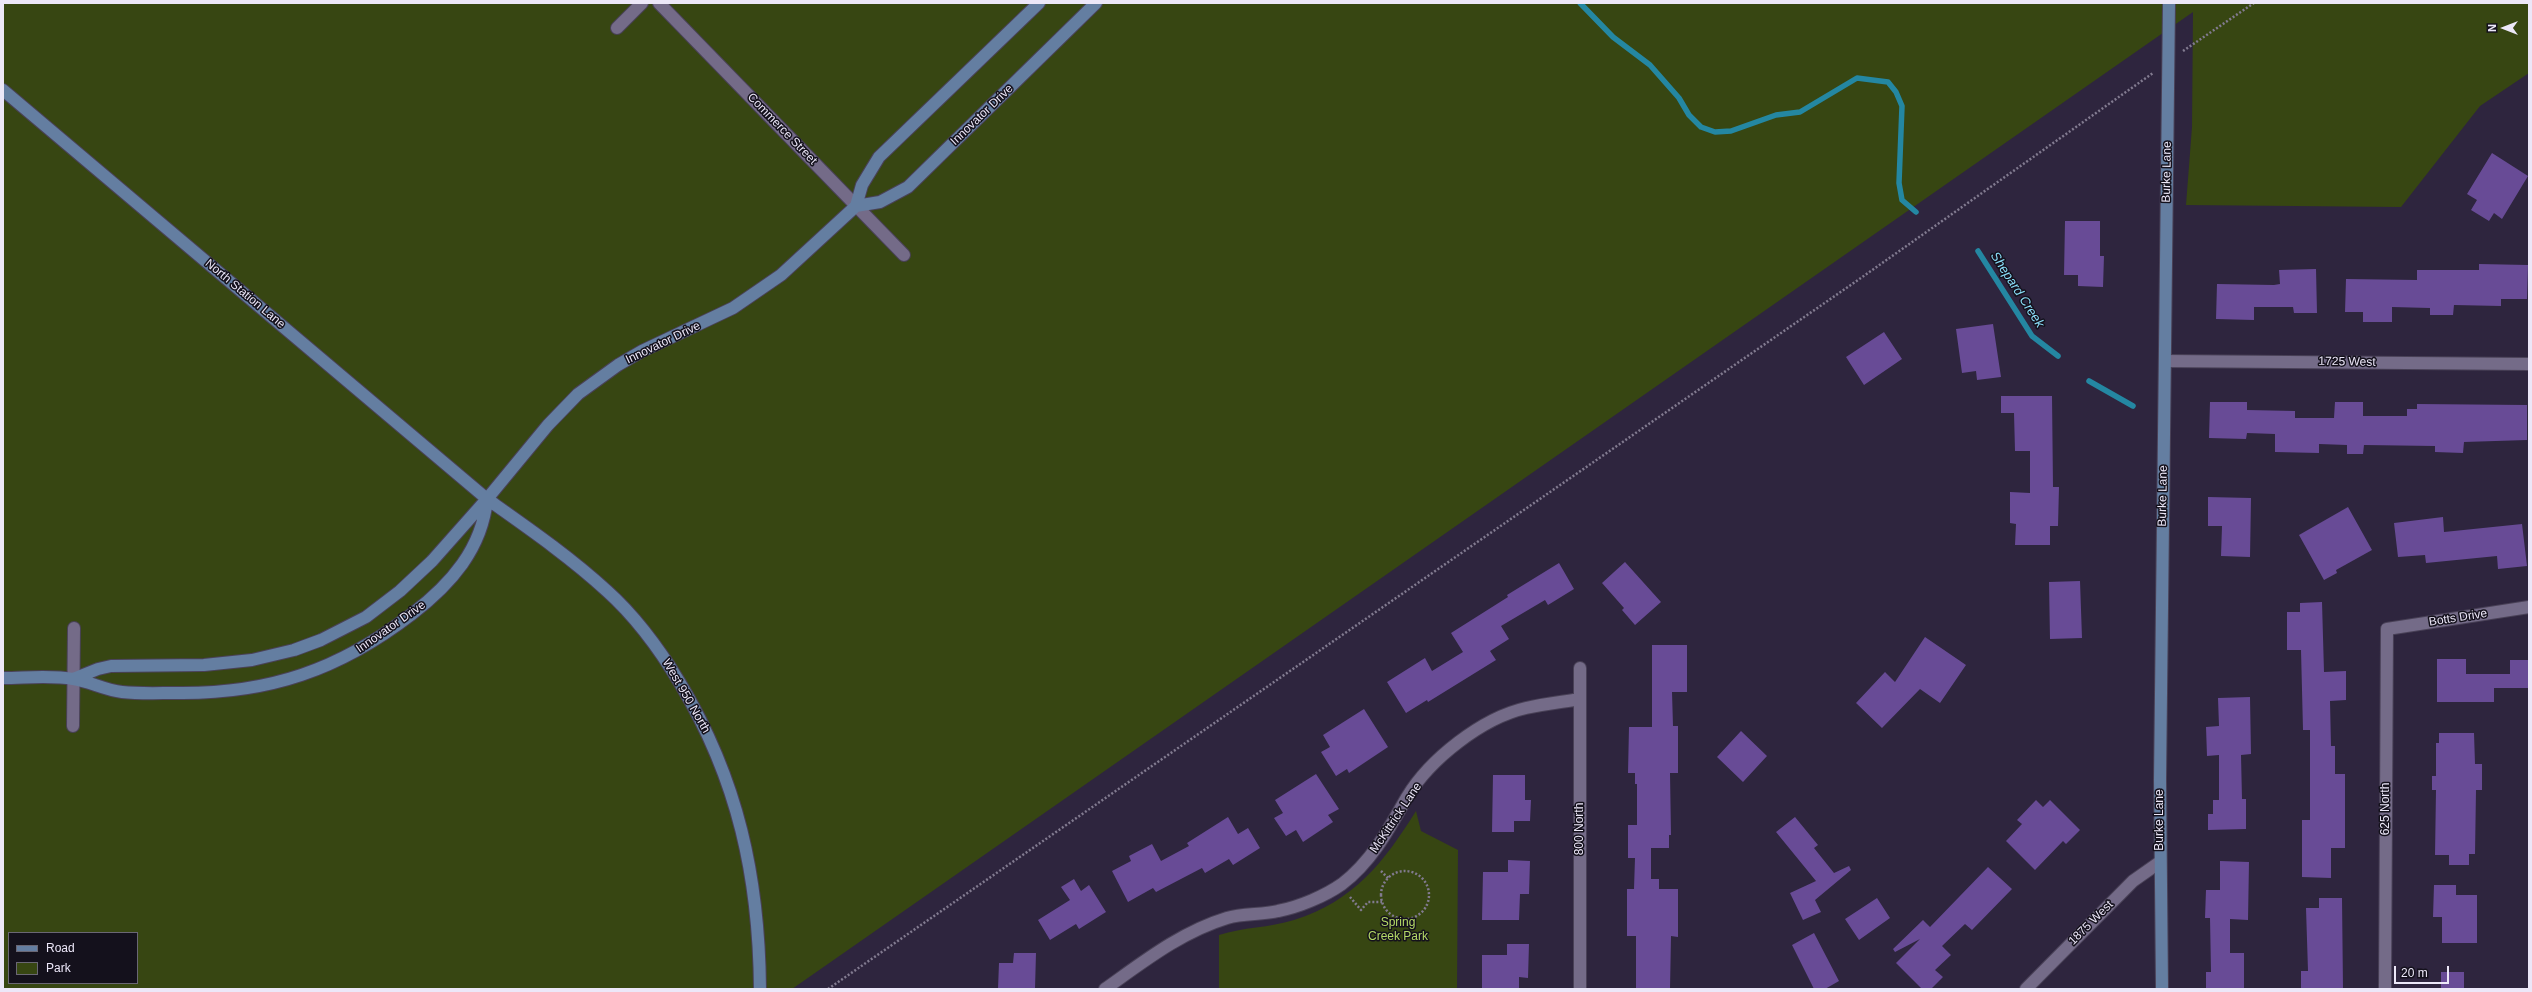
<!DOCTYPE html>
<style>
body{margin:0}
#map{position:relative;width:2532px;height:992px;overflow:hidden;background:#2e253e;font-family:Arial,sans-serif}
canvas{display:block}
.frame{position:absolute;inset:0;border:4px solid #ece7f8;pointer-events:none}
.legend{position:absolute;left:8px;top:932px;width:130px;height:52px;box-sizing:border-box;background:#14111c;border:1px solid #6a6774;margin:0;padding:5px 7px;list-style:none;font-size:12px;color:#ece7f8}
.legend li{display:flex;align-items:center;gap:8px;height:20px}
.legend b{width:20px;border:1px solid #6a6774}
.north{position:absolute;left:2484px;top:8px;width:40px;height:40px;-webkit-text-stroke:3px #14111c;paint-order:stroke;rotate:270deg;font-size:11px;font-weight:700;line-height:16px;text-align:center;color:#ece7f8}
.north::after{content:'';display:block;margin:auto;width:14px;height:18px;background:#ece7f8;clip-path:polygon(50% 0,100% 100%,50% 72%,0 100%)}
.scale{position:absolute;left:2394px;top:966px;width:55px;height:18px;box-sizing:border-box;border:2px solid #ece7f8;border-top:0;padding-left:5px;font-size:12px;line-height:14px;white-space:nowrap;color:#ece7f8;-webkit-text-stroke:3px #14111c;paint-order:stroke}
</style>
<div id="map">
<canvas width="2532" height="992"></canvas>
<div class="frame"></div>
<ul class="legend">
<li><b style="height:5px;background:#647ea1"></b>Road</li>
<li><b style="height:11px;background:#374612"></b>Park</li>
</ul>
<div class="north">N</div>
<div class="scale">20 m</div>
</div>
<script>
const c = document.querySelector('canvas').getContext('2d');
c.lineJoin = 'round';
function fill(path, color) {
  c.fillStyle = color;
  c.fill(path, 'evenodd');
}
function stroke(path, color, width, dash) {
  c.strokeStyle = color;
  c.lineWidth = width;
  c.lineCap = dash ? 'butt' : 'round';
  c.setLineDash(dash || []);
  c.stroke(path);
}
function drawText(font, color, halo, rows, align = 'center') {
  c.font = font + ' Arial,sans-serif';
  c.lineWidth = 3;
  c.setLineDash([]);
  c.textBaseline = 'middle';
  c.strokeStyle = halo;
  c.fillStyle = color;
  for (const [text, x, y, turn = 0] of rows) {
    c.save();
    c.translate(x, y);
    c.rotate((+turn || 0) * Math.PI / 180);
    c.textAlign = isNaN(turn) ? turn : align;
    if (halo) c.strokeText(text, 0, 0);
    c.fillText(text, 0, 0);
    c.restore();
  }
}
fill(new Path2D(`
 M3 3H2529V73L2480 106 2401 207 2186 205 2192 127 2193 12 792 989H3ZM9 933H137V983H9Z
 M1416 811 1421 831 1458 850 1457 989H1219V935C1243 927 1269 928 1294 920 1354 901 1384 862 1416 811Z`), '#374612');
stroke(new Path2D(`
 M1580 3 1613 37 1650 65 1679 98 1689 115 1701 127 1715 132 1731 131 1776 115 1800 112 1857 78 1888 82 1896 92 1902 106 1899 183 1902 200 1916 212
 M1978 251 2032 336 2058 356
 M2089 381 2133 406`), '#2487a2', 5.5);
fill(new Path2D(`
 M2492 153 2528 176 2502 219 2494 213 2489 221 2471 210 2477 200 2467 194Z
 M2065 221H2100V256H2104L2103 287 2078 286V275H2064Z
 M2479 264 2528 265 2527 299H2501V306L2454 305 2453 315H2430V308L2392 307V322H2363V312H2345L2346 279 2417 280V270H2479Z
 M2316 269 2317 313H2294L2293 307H2254V320L2216 319 2217 284 2274 285 2280 284 2279 270Z
 M1993 324 2001 377 1977 380 1976 371 1962 373 1956 329Z
 M1884 332 1902 359 1864 385 1846 357Z
 M2001 396H2052L2053 487H2059L2058 526H2050V545H2015L2016 524 2010 523V492L2030 493V451H2015L2014 413H2001Z
 M2210 402H2247V410L2295 411V418H2334L2335 402H2363V416H2407V409H2417V404L2527 405V440L2464 442 2463 453 2435 452V446L2364 445 2363 454H2347V445L2319 444V453L2275 452V434L2247 433 2246 439 2209 438Z
 M2208 497 2251 498 2250 557 2221 556 2222 526H2208Z
 M2348 507 2372 550 2336 570 2337 573 2324 580 2299 535Z
 M2443 517 2444 532 2522 524 2527 566 2498 569 2497 556 2426 563 2425 555 2398 557 2394 523Z
 M1625 562 1661 602 1635 625 1622 610 1624 608 1602 583Z
 M1559 563 1574 589 1548 605 1545 600 1501 626 1509 639 1490 651 1496 660 1428 702 1427 700 1406 713 1387 682 1425 658 1432 671 1463 652 1451 633 1508 597 1507 595Z
 M2080 581 2082 638 2050 639 2049 582Z
 M2322 602 2324 672 2346 671V700L2330 701 2331 746H2335V774H2345V848H2331V878L2302 877V820H2310V730H2303L2301 650H2287V612H2300V603Z
 M1925 637 1966 665 1940 703 1920 689 1882 728 1856 703 1885 672 1895 682Z
 M1652 645H1687V692H1672L1673 726H1678V773H1670L1671 835H1669V848H1651V879H1659V889H1678V937L1671 936 1670 989H1636V936H1627V889H1634L1635 858H1628V825H1637V784H1635V773H1628L1629 727H1652Z
 M2437 659H2466V674H2510V660H2529V688H2494V702H2437Z
 M2250 697 2251 754 2241 755 2242 799H2246V829L2208 830V814H2213V800H2219V755L2207 756 2206 727 2219 726 2218 698Z
 M1364 709 1388 747 1349 773 1347 769 1336 776 1321 752 1330 747 1323 735Z
 M1741 731 1767 756 1743 782 1717 757Z
 M2439 733H2474L2475 764H2482V790H2476L2475 854H2469V865H2449V855H2435L2436 790H2432V776H2436V743H2439Z
 M1316 774 1339 809 1328 815 1333 822 1303 842 1296 830 1286 836 1274 818 1283 813 1275 800Z
 M1493 775H1525V800H1531L1530 821H1514V832H1492Z
 M2036 800 2043 807 2050 800 2080 830 2066 844 2063 841 2035 870 2006 841 2022 824 2017 820Z
 M1228 817 1238 834 1248 828 1260 848 1233 865 1229 859 1205 873 1202 868 1156 892 1153 888 1128 902 1112 871 1131 861 1129 856 1152 844 1161 861 1189 846 1187 843Z
 M1795 817 1818 845 1814 848 1834 873 1849 866 1851 870 1815 900 1821 912 1803 920 1790 893 1816 881 1776 832Z
 M1508 860 1530 861 1529 894H1520L1519 920H1482L1483 872H1508Z
 M2220 861 2249 862 2248 920 2230 919V953H2244V989H2206V972H2211L2210 918H2205L2206 890H2220Z
 M1988 867 2012 889 1972 930 1965 924 1942 946 1951 955 1935 970 1943 977 1931 989H1922L1896 963 1920 939 1895 952 1893 949 1923 920 1930 927Z
 M1074 879 1081 891 1089 885 1106 912 1079 929 1076 924 1050 940 1038 920 1070 900 1061 887Z
 M2434 885H2456V895H2477V943H2442V917H2433Z
 M1877 898 1890 918 1859 940 1845 919Z
 M2319 898H2342L2343 989H2301V971H2308L2306 908H2319Z
 M1814 933 1839 981 1825 989H1814L1792 945Z
 M1507 944H1529L1528 978 1519 977V989H1482V955H1507Z
 M1014 953H1036L1035 989H998L999 963H1013Z
 M2441 972H2464V989H2441Z`), '#684b96');
const street = new Path2D(`
 M659 3 904 255
 M617 28 642 3
 M2165 361 2529 364
 M1580 668V989
 M73 726 74 628
 M1105 989C1143 962 1181 932 1227 918 1243 913 1262 915 1278 911 1299 907 1325 896 1342 884 1372 861 1389 829 1407 797 1430 759 1482 718 1526 708 1544 704 1562 702 1580 699
 M2026 989 2133 881 2160 862
 M2385 989 2387 629 2529 607`);
const secondary = new Path2D(`
 M3 90 487 499C528 528 570 557 607 591 636 617 660 650 680 683 738 780 759 877 760 989
 M856 206 880 202 908 187 1096 3
 M3 678C25 678 51 675 73 679 89 681 104 690 122 692 140 694 159 693 177 693 269 694 339 670 412 614 451 584 482 549 487 499
 M73 679 98 669 111 666 204 665 252 660 294 650 321 640 366 617 400 591 432 561 487 499 548 425 578 394 618 365 642 351 733 308 781 275 856 206 862 185 879 157 1039 3
 M2162 989 2160 780 2169 3`);
stroke(street, '#494157', 14);
stroke(secondary, '#494157', 14);
stroke(new Path2D(`
 M2183 51 2254 3
 M1381 871 1388 878
 M1381 895a24 24 0 1 1 48 0a24 24 0 1 1-48 0Z
 M1350 897 1361 910 1368 902H1382
 M1397 927 1398 918
 M828 989 1858 280 2153 73`), '#827b90', 2.5, [2, 2]);
stroke(street, '#746b88', 12);
stroke(secondary, '#647ea1', 12);
drawText('12px', '#ece7f8', '#14111c', [
 ["Innovator Drive",982,115,-44],
 ["Commerce Street",782,129,46],
 ["Burke Lane",2167,172,-89],
 ["North Station Lane",245,294,40],
 ["Innovator Drive",663,343,-26],
 ["1725 West",2347,362,1],
 ["Burke Lane",2163,496,-89],
 ["Botts Drive",2458,618,-9],
 ["Innovator Drive",391,627,-35],
 ["West 950 North",686,696,60],
 ["625 North",2386,809,-90],
 ["McKittrick Lane",1396,818,-56],
 ["Burke Lane",2160,820,-90],
 ["800 North",1580,829,-90],
 ["1875 West",2091,923,-45]
]);
drawText('12px', '#b5da67', '#14111c', [
 ["Spring",1398,923],
 ["Creek Park",1398,937]
]);
drawText('italic 13px', '#8adef9', '#14111c', [
 ["Shepard Creek",2017,290,57]
]);
</script>
